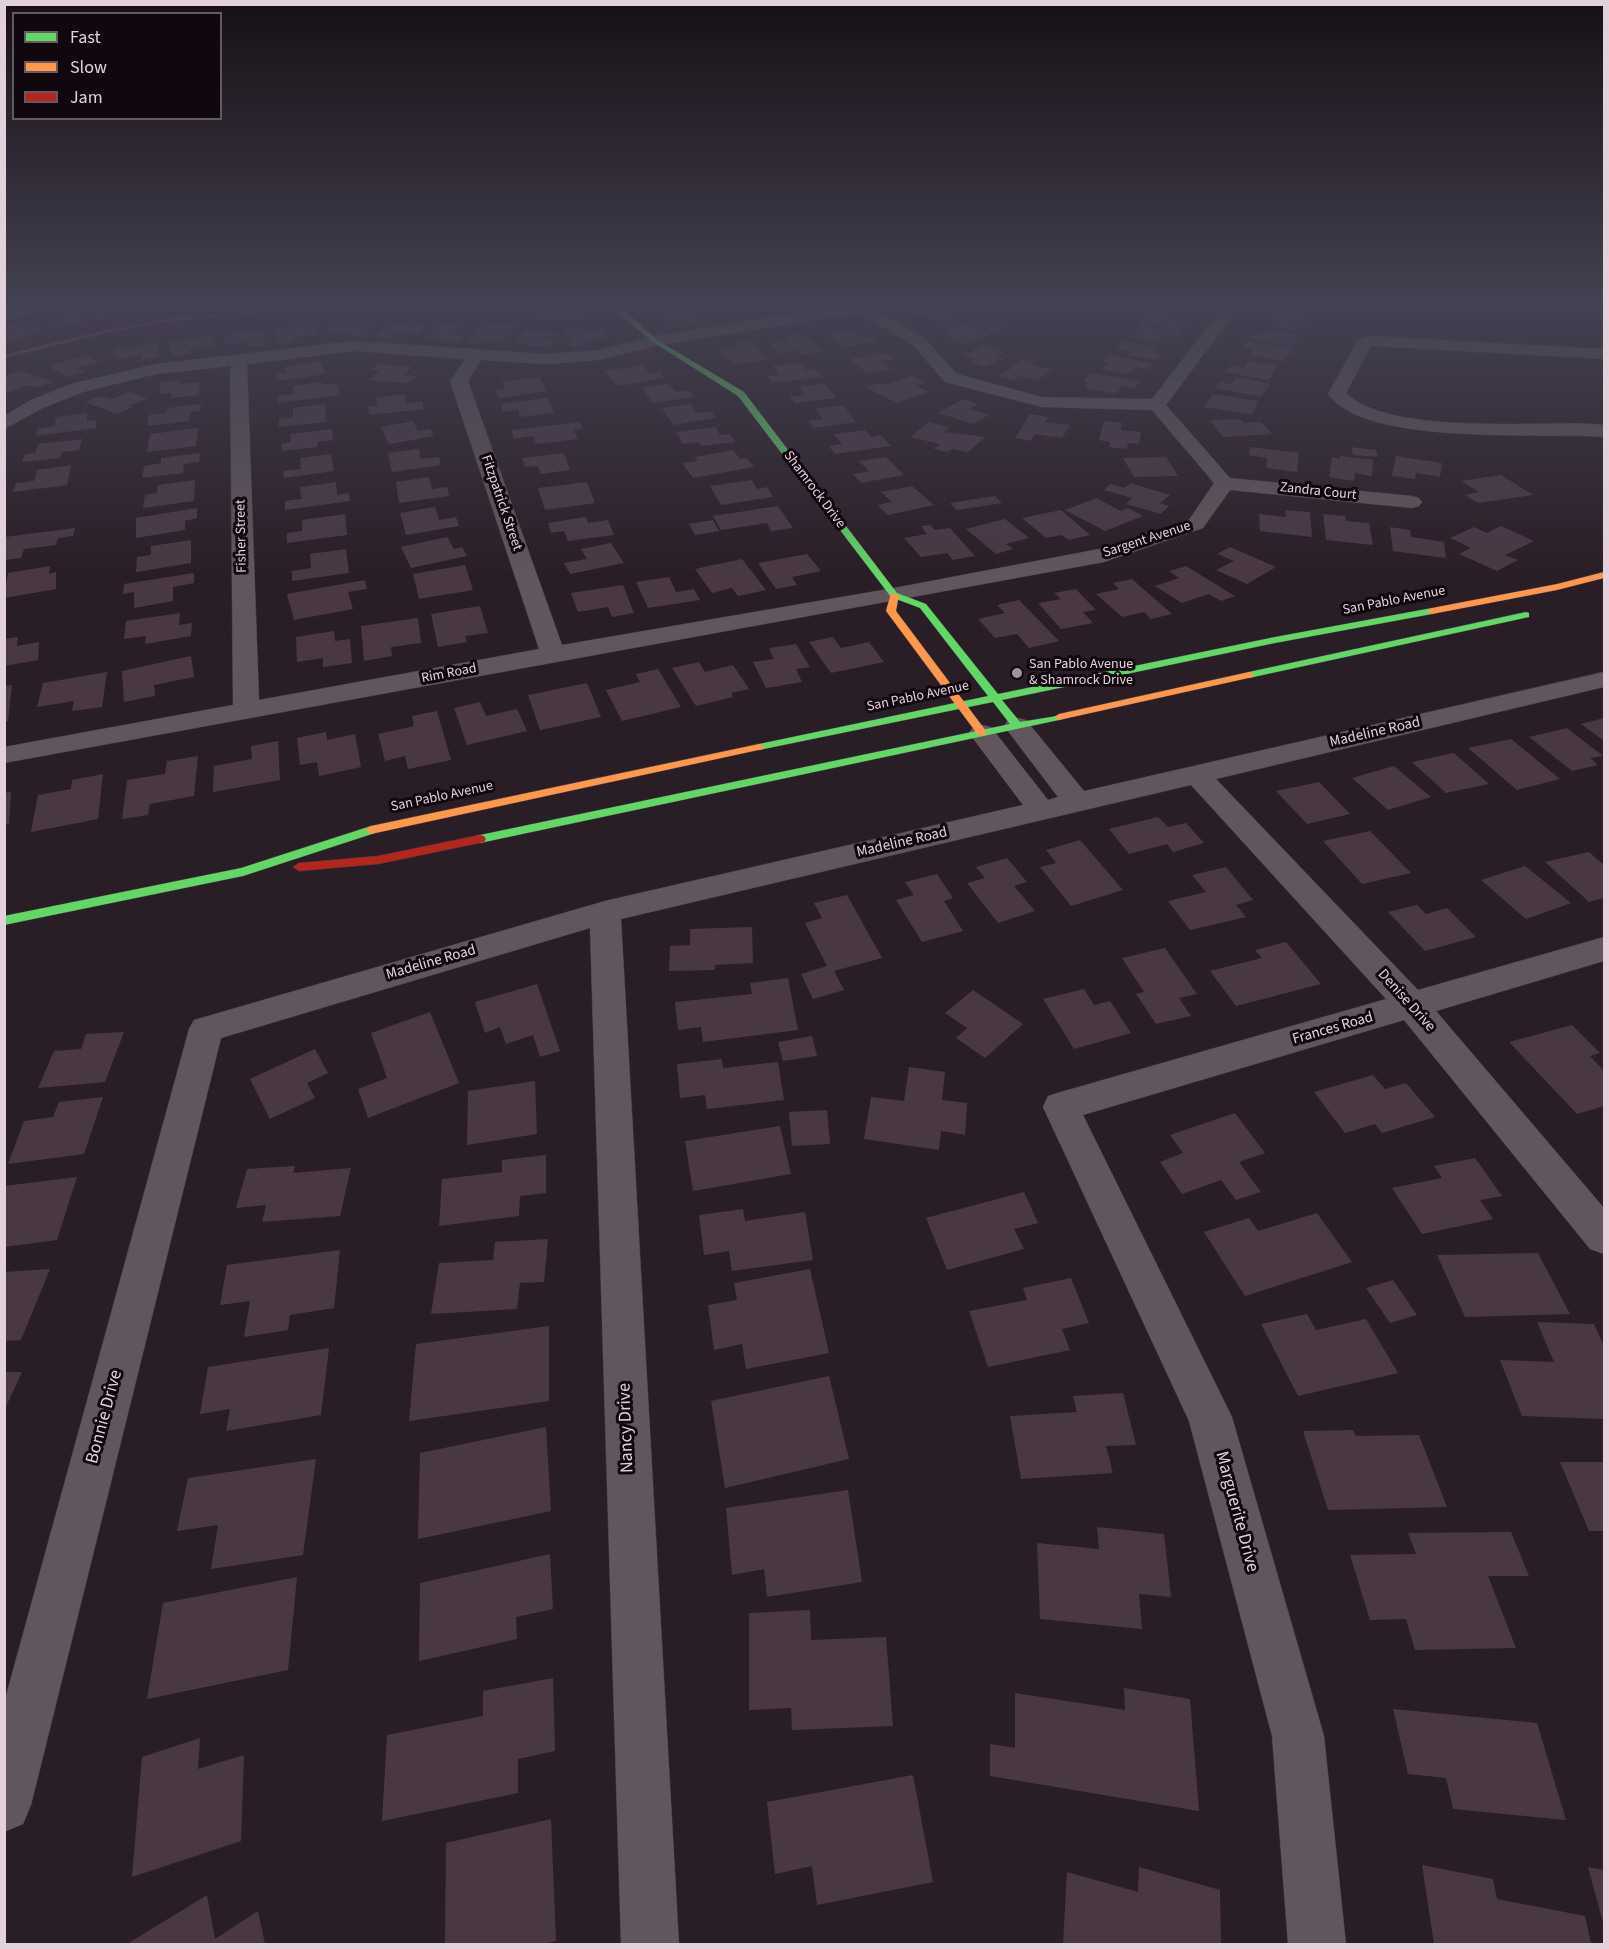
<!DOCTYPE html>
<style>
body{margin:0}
#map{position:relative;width:1609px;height:1949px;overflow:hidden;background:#2a1e26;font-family:"Source Sans 3",sans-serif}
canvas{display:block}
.frame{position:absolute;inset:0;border:6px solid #e2d1db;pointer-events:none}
.legend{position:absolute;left:12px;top:12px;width:210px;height:108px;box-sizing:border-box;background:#11070e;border:2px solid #655860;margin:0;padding:8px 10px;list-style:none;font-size:18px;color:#e2d1db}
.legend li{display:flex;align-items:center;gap:12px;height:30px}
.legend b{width:30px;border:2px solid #655860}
</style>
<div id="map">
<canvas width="1609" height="1949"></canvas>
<div class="frame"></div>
<ul class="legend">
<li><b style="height:8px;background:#63d668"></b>Fast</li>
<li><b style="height:8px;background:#ff974d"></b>Slow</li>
<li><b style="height:8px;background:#b3261e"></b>Jam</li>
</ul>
</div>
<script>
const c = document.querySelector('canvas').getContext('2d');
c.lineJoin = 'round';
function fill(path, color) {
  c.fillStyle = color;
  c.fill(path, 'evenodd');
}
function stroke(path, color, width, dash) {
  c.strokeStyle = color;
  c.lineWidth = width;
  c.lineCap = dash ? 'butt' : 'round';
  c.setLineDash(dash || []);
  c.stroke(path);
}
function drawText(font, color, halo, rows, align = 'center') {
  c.font = font + ' "Source Sans 3",sans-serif';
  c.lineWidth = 6;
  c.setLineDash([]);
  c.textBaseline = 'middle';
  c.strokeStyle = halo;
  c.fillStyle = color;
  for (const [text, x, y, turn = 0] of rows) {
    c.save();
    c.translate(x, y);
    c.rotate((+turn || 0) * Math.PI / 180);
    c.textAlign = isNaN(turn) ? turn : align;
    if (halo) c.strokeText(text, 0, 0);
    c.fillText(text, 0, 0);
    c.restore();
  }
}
fill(new Path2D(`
 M414 304H454L452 305C359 309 266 310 174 321 117 328 60 345 4 358V355L105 330 173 318 277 310Z`), '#7a3f66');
fill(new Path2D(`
 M100 304 109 308 123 305 133 313 98 318 87 307Z
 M141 304H175V305L154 308 155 313 142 315Z
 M739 304 749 315 734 317 730 313 711 315 705 307Z
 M752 304H787L793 310 777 312 773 309 759 311Z
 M966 304H1007L987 312Z
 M1160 304H1203L1200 308 1187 306 1181 312 1156 308Z
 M1273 304 1289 307 1291 304 1316 306 1309 316 1270 309Z
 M942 305 962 316 943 322 929 316 919 318 909 314Z
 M687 307 707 320 692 323 686 319 670 323 658 314Z
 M78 309 89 316 77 319 82 322 59 327 47 319 65 315 61 313Z
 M538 309H572L570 314H585L582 320H533Z
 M1150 312 1182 318 1178 323 1186 324 1181 330 1140 322Z
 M1268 312 1306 318 1298 330 1271 326 1276 319 1264 317Z
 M24 322 47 330 10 341 4 339V330L11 328 7 326Z
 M335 323H374L365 337H349L352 333H328Z
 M392 323 426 326 416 334 399 333 391 339 373 337Z
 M442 323 462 324 451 335 465 336 458 343 426 338Z
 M497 323 520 324 514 330H488L512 333 502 341 488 340 483 344 465 343 487 324Z
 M966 324 984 330 1002 324 1010 327 962 344 947 338 954 336 943 331Z
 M313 325 318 334 293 338 294 341 279 344 272 331Z
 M1142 325 1180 332 1176 337 1162 335 1156 342 1130 337Z
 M583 328 584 331 603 329 607 338 585 340 588 345 572 347 565 330Z
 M527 330 559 333 555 337 546 336 543 340 556 341 549 348 514 343Z
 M1268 330 1299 335 1292 346 1249 339 1253 333 1264 335Z
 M263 331 265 345 248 347 247 342 225 345 224 335Z
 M850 331 860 338 871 336 879 341 845 347 828 335Z
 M802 333 824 351 802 355 796 350 781 353 769 343 790 340 785 336Z
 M211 336 215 346 189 350 190 353 173 356 169 343Z
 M751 340 767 360 734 364 731 359H725L718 349 739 346 736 341Z
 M1124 341 1158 347 1153 352 1162 354 1156 360 1128 355 1131 351 1117 349Z
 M1247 341 1292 349 1284 361 1249 355 1253 349 1242 347Z
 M156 343 160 357 142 360 141 355 117 359 114 350Z
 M984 345 1005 352 996 356 1003 359 984 367 970 362 977 359 963 355Z
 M887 353 895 359 881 361 891 369 867 373 850 359Z
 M87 355 99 362 77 368 84 372 67 377 48 366Z
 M1108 355 1153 364 1148 369 1135 367 1129 374 1103 369 1109 363 1102 361Z
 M1023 360 1035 362 1032 365 1052 369 1036 380 1020 376 1015 380 999 376Z
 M320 361 326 374 278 381 275 374 287 372 284 367Z
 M1248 361 1277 366 1268 380 1225 372 1230 366 1243 368Z
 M801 363 806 370 816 369 823 377 772 383 768 376 779 375 773 366Z
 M378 364 412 367 403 375 416 376 408 383 369 380 380 370H371Z
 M642 365 650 374 660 372 665 378 618 386 605 371Z
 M20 371 53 382 36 388 28 385 8 393 4 391V376Z
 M1091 373 1140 382 1135 388 1122 386 1116 394 1084 388 1088 383 1083 382Z
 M912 376 925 382 915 385 929 392 897 403 865 387 878 383 883 385Z
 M539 377 547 391 499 398 495 390 505 389 502 382Z
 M1236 377 1270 384 1261 397 1215 388 1220 382 1231 384Z
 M180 380V384L200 382 199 395 171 398V393L159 394 161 382Z
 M321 382 322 385 337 383 340 395 278 403 277 396 294 394 292 386Z
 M669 384 676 392 689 390 694 397 653 403 642 387Z
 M824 384 837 398 795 403 789 397 805 395 799 387Z
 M130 392 148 398 128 406 133 407 117 414 85 402 101 396 111 399Z
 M405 394 406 403 422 401 424 409 369 415 368 407 377 406 376 398Z
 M1213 394 1258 401 1252 415 1204 407Z
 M548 398 554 413 520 417 518 410 503 412 501 404Z
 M963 399 978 404 969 409 989 415 973 424 938 413Z
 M201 404 200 411 190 412 189 421 147 426 149 415 166 413 167 408Z
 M325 404 326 422 279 427V419L293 417V408Z
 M691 404 697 413 711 411 716 418 673 425 662 408Z
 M843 405 856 422 814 428 808 421 823 419 815 409Z
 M87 413V421L96 420V428L36 436 37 429 55 426 56 417Z
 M1030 414 1048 417 1045 422 1070 425 1062 438 1035 434 1031 441 1015 438Z
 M1240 419 1244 423 1261 422 1272 434 1223 437 1210 420Z
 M413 421 418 431 430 429 434 436 389 444 381 427Z
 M1104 421 1122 423 1121 430 1141 432 1139 444 1128 443 1127 449 1109 447 1110 442 1099 440Z
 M580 422 583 429 574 430 578 439 536 444 533 436 514 439 511 430Z
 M929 422 950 427 944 432 985 437 968 452 952 449 948 452 934 449 940 444 910 437Z
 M715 427 720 435 730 434 735 442 702 446 699 442 683 444 676 432Z
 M198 428 196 446 147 452 150 434Z
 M332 429 333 440 317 442 318 447 282 451V444L291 442 290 434Z
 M865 430 871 437 881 435 891 446 835 454 829 446 842 444 834 434Z
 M82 439 79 450 62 452 60 458 22 462 25 454 35 453 38 444Z
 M1250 447 1299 453 1297 472 1266 468 1267 458 1249 455Z
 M1351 447 1376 450 1378 457 1353 455Z
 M419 449 421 459 439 457 441 465 392 472 388 453Z
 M733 450 740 459 747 458 754 467 693 478 682 463 698 461 695 457Z
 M200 453 199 462 184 464 183 473 142 478 144 466 161 463V458Z
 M564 453 570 470 541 474 538 466 525 467 522 458Z
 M331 454 334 471 284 478 283 471 301 469 300 458Z
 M1340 456 1373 460 1372 476 1355 473 1354 481 1329 477 1332 457 1340 459Z
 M1396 456 1442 463 1440 477 1416 473 1415 479 1392 476Z
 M886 457 904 475 861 483 853 474 869 471 859 461Z
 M1166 457 1178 476 1134 477 1123 458Z
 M71 465 67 485 13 492 16 483 34 481 37 470Z
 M1501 475 1533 495 1478 503 1465 495 1479 492 1461 481Z
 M429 477 432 489 447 487 449 496 399 503 396 482Z
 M195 480 194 501 143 508 145 495 157 493 158 485Z
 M752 480 757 489 767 487 773 497 721 505 710 486Z
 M336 482 337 495 349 493 350 501 285 510V501L301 499 300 487Z
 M587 482 595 503 545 510 538 488Z
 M1130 483 1170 495 1160 503 1169 506 1161 514 1126 504 1132 498 1104 490 1110 484 1125 488Z
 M912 486 934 505 888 515 877 505 892 502 881 492Z
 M995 496 1002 503 957 510 950 503Z
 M1096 498 1121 511 1128 508 1143 516 1105 531 1065 510Z
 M778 506 793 528 771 531 767 523 721 530 713 516Z
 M435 507 439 520 456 517 459 526 406 535 400 513Z
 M197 508V518L185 521V530L136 538V518Z
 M1061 510 1090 535 1069 540 1062 535 1046 538 1022 518Z
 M1285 510 1310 512 1312 537 1260 531 1259 514 1286 517Z
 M345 514 347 535 287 543V533L302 531V520Z
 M1323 514 1345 516 1346 521 1369 523 1373 545 1326 540Z
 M586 517 588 523 608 520 614 535 568 541 564 531 551 533 548 523Z
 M1005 519 1029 538 1006 544 1013 549 996 554 966 529Z
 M713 520 719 531 695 535 689 524Z
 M930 525 935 530 950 528 975 556 953 560 947 553 921 557 904 538 927 534 921 526Z
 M1501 526 1534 541 1505 555 1518 560 1497 571 1459 554 1471 548 1450 538 1474 527 1487 533Z
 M1390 527 1410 530 1411 537 1444 542 1446 558 1393 551Z
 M75 528 73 536 58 538 56 545 24 549 21 558 5 560V537Z
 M447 537 454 549 462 547 467 556 411 568 401 547Z
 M191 540V563L136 572 137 557 151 555V546Z
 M611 543 624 563 570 574 564 563 587 559 581 549Z
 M1230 547 1276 567 1247 584 1216 570 1234 561 1217 554Z
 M346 549 349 573 292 581V571L311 568 310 554Z
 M807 554 821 571 792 577 797 585 776 589 758 563Z
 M742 559 766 590 738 596 732 588 712 593 695 569Z
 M465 565 473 590 419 599 413 574Z
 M50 566 49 574 56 572V589L4 598 8 573Z
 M1186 566 1235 596 1221 601 1209 594 1182 603 1155 586 1179 578 1169 571Z
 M194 573V583L173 587V601L134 608V592L123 594 124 584Z
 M669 577 676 592 694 589 700 600 648 608 636 582Z
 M1132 579 1172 614 1151 619 1144 612 1122 617 1096 594 1119 589 1113 583Z
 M365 580 367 589 348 592 353 609 294 620 287 594Z
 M623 585 634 613 612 617 608 607 578 612 571 593Z
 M1076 589 1096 610 1083 612 1093 623 1061 629 1038 603 1061 599 1054 593Z
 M1019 600 1059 641 1029 648 1017 634 995 638 978 619 1005 613 997 605Z
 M480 606 488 633 465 636 467 642 438 647 431 614Z
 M180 613 179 625 192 623 191 636 145 644 146 636 124 639 126 621Z
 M418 618 421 643 391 647 392 656 364 661 361 626Z
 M334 631 335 641 350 639 352 663 323 667V658L297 662 296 637Z
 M18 637 17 646 39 642 38 660 4 666V639Z
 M833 637 841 648 869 642 884 662 831 673 809 642Z
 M796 644 810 667 796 669 802 682 766 688 753 662 774 659 769 648Z
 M191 656 194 677 154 685 155 696 124 702 122 671Z
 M699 662 705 672 733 665 749 689 731 693 733 697 696 706 672 668Z
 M658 669 681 707 622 721 606 690 640 682 636 674Z
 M107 672 102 707 72 711 74 701 37 707 43 683Z
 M587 683 601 717 540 730 528 695Z
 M12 685 8 721 4 722V686Z
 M480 702 486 716 517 709 527 731 467 745 454 708Z
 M437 711 451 760 408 769 405 756 385 761 378 734 414 726 412 716Z
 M1604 718V741L1581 724Z
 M1567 728 1603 756 1590 758 1598 765 1572 771 1529 737Z
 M326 732 327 740 355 734 361 767 319 776 317 762 300 765 297 738Z
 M1511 739 1560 779 1517 790 1468 748Z
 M278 741 280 780 213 792 214 766 252 759 251 746Z
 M1454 753 1489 784 1446 793 1412 762Z
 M198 756 194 796 150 804 148 815 122 819 127 780 165 774 167 761Z
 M1394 766 1431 797 1388 810 1352 778Z
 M103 774 98 819 31 832 38 795 71 789 72 780Z
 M1319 782 1350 814 1307 824 1276 791Z
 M11 792 9 824 4 825V793Z
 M1158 817 1168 827 1186 823 1204 843 1173 852 1167 844 1129 854 1109 829Z
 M1370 831 1411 873 1362 884 1323 841Z
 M1080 840 1123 890 1071 906 1040 867 1056 863 1046 850Z
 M1589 852 1604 865V898L1589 902 1545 862Z
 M1007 858 1027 882 1014 886 1035 911 998 923 967 883 985 878 976 867Z
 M1525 866 1571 903 1526 919 1481 880Z
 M1226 867 1253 900 1236 905 1246 917 1190 930 1168 901 1206 892 1192 875Z
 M937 874 953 898 944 901 963 931 922 942 896 900 914 895 905 882Z
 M847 895 882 958 834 971 844 990 813 999 801 974 827 966 805 923 822 918 814 903Z
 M1417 905 1426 914 1447 908 1476 937 1425 951 1388 912Z
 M752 927 753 963 715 965V970L669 971 670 946 690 945V929Z
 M1286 942 1321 984 1236 1006 1210 971 1262 958 1255 950Z
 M1165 948 1197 994 1179 998 1191 1016 1156 1024 1136 994 1144 992 1122 958Z
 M788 978 798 1030 703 1042 701 1027 678 1030 675 1002 752 994 750 983Z
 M537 984 560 1051 540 1057 533 1035 506 1044 500 1027 485 1033 475 1002Z
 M1084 989 1094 1005 1110 1001 1131 1033 1074 1049 1043 999Z
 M973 990 1023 1024 985 1058 956 1038 967 1028 945 1013Z
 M430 1012 459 1083 368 1118 358 1089 387 1078 371 1033Z
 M1572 1025 1600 1053 1590 1056 1604 1071V1106L1577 1114 1509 1042Z
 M124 1032 105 1082 38 1088 54 1051 81 1049 86 1034Z
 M812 1036 817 1056 783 1061 778 1042Z
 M315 1049 328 1073 307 1083 315 1098 270 1119 250 1079Z
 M722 1059 723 1068 778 1062 784 1100 707 1109 705 1095 680 1098 677 1064Z
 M909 1067 945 1072 942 1100 967 1103 965 1135 941 1131 939 1150 864 1139 871 1097 904 1101Z
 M1373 1075 1385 1089 1406 1083 1435 1117 1382 1133 1375 1124 1345 1133 1314 1092Z
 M535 1081 537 1134 467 1145 468 1091Z
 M103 1097 84 1154 8 1164 24 1121 53 1117 59 1102Z
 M827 1110 830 1144 792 1146 789 1112Z
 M1235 1113 1265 1153 1239 1162 1261 1192 1236 1200 1221 1180 1182 1194 1160 1162 1183 1153 1170 1135Z
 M780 1126 791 1174 693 1191 685 1141Z
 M546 1155V1193L520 1196 519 1216 439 1226 442 1179 502 1172V1160Z
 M1475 1158 1502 1196 1480 1200 1493 1219 1422 1234 1392 1188 1442 1178 1434 1166Z
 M295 1166 293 1173 351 1168 340 1216 262 1222 266 1205 236 1208 247 1169Z
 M77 1177 57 1240 4 1247V1186Z
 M1024 1192 1038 1223 1014 1229 1024 1249 947 1270 926 1218Z
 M743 1209 745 1221 805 1212 813 1260 732 1271 729 1251 704 1255 699 1215Z
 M1317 1213 1352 1262 1245 1296 1204 1232 1249 1218 1258 1231Z
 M548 1239 544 1282 520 1283 517 1309 431 1314 439 1263 493 1260 495 1242Z
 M340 1250 334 1308 290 1315 288 1330 244 1337 250 1301 220 1305 227 1265Z
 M1538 1253 1570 1314 1465 1317 1437 1255Z
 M50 1269 21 1340 4 1341V1272Z
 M810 1269 829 1353 746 1369 742 1344 714 1350 708 1305 737 1300 734 1283Z
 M1071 1278 1089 1323 1062 1329 1070 1350 988 1367 969 1311 1027 1300 1023 1288Z
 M1393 1280 1417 1315 1390 1323 1366 1288Z
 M1307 1314 1316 1330 1366 1319 1398 1373 1298 1396 1261 1324Z
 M1537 1322 1594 1324 1604 1346V1419L1522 1416 1500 1360 1554 1362Z
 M549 1326V1401L409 1421 416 1344Z
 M329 1348 321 1415 226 1431 230 1409 200 1414 208 1367Z
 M4 1372H22L4 1411Z
 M829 1376 849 1459 725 1488 711 1401Z
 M1123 1393 1136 1445 1106 1446 1113 1473 1021 1479 1010 1416 1077 1412 1073 1396Z
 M546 1427 551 1511 418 1539 420 1453Z
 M1353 1430 1356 1436 1419 1435 1447 1507 1328 1510 1303 1431Z
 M316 1459 303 1555 211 1569 218 1525 177 1531 188 1478Z
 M1560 1462H1604V1531H1589Z
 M848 1490 862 1582 767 1597 764 1569 732 1575 726 1508Z
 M1097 1527 1164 1534 1171 1597 1139 1594 1142 1629 1040 1619 1037 1543 1099 1549Z
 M1511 1532 1529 1576H1488L1516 1648 1415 1650 1406 1619 1370 1620 1350 1555 1416 1554 1408 1533Z
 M550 1554 553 1609 516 1617 517 1639 419 1661 420 1583Z
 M297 1577 288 1670 147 1699 163 1603Z
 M810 1610 811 1640 886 1637 893 1726 792 1730 791 1708 749 1710V1613Z
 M553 1678 555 1751 518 1759V1793L382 1821 387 1735 483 1716V1691Z
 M1124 1688 1190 1699 1199 1811 990 1776V1744L1015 1748V1693L1125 1710Z
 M1393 1709 1537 1723 1566 1820 1453 1809 1446 1778 1408 1774Z
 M200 1738 198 1769 244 1755 241 1841 132 1877 142 1757Z
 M913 1775 933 1882 817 1905 812 1866 775 1874 767 1802Z
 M551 1819 556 1941 541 1944H445L446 1843Z
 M1422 1865 1493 1879 1497 1899 1585 1916 1591 1944H1434Z
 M1139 1867 1220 1890 1221 1944H1063L1067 1872 1138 1892Z
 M1588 1867 1604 1870V1926Z
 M207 1895 215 1939 258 1911 265 1944H127Z`), '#493844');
const street = new Path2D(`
 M30 304H58L55 307 4 320V310Z
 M855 304H892L889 307 876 310 924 338 957 374 1042 397 1152 399 1225 304H1241L1166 405 1230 478 1412 496 1419 498 1422 502 1419 506 1412 508 1230 490 1203 528 1104 562 4 763V747L233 705 230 366 156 374 83 392 43 408 4 429V416L31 400 71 384 156 364 354 341 546 354 599 350 655 336ZM858 313 912 344 945 382 1042 407 1152 410 1214 483 1189 520 1099 549 894 588 562 645 468 381 481 360 546 364 599 360 655 346ZM354 351 465 359 450 381 539 649 259 700 247 364Z
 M1370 336 1604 349V359L1371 346 1346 393C1389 435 1534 421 1592 424L1604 425V437C1544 432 1365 447 1328 394L1358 340Z
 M1604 672V687L1216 779 1418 990 1604 937V961L1436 1011 1604 1208V1254L1590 1249 1404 1020 1083 1115 1232 1417 1324 1736 1346 1944H1288L1272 1736 1189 1421 1043 1107 1048 1096 1061 1092 1386 999 1191 785 621 919 679 1944H621L590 928 221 1038 31 1805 23 1824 4 1832V1703L189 1029 194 1020 605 901 1023 805 969 733 973 727 982 725 991 727 1048 800 1058 797 1004 726 1008 720 1017 718 1026 720 1084 791Z`);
const fast = new Path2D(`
 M611 304H617L657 340 744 392 897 593 926 604 998 694 1275 637 1432 608 1437 611 1432 614 1275 643 1002 700 1020 722 1063 715V719L1059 720 480 843 476 842 474 839 476 836 480 835 1010 724 993 702 759 750 755 749 753 747 759 744 988 696 920 608 891 597 738 396 653 342 618 313Z
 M1526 612 1529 613V617L1249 678 1244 675 1249 672Z
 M371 826 377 830 375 833 243 876 4 925V916L241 868Z`);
const slow = new Path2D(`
 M1604 572V578L1557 590 1432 614 1427 611 1432 608 1557 584Z
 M891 593 899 595 896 611 986 731V735H978L886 611Z
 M1249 672 1253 673V677L1059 720 1054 717 1059 714Z
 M759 744 765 747 763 749 371 834 365 830 371 826Z`);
const jam = new Path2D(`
 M480 835 484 836 486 839 484 842 378 864 299 871 293 867 299 863 378 856Z`);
stroke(street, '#443940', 1);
stroke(fast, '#443940', 1);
stroke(slow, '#443940', 1);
stroke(jam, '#443940', 1);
fill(street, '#61565d');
fill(fast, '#63d668');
fill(slow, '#ff974d');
fill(jam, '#b3261e');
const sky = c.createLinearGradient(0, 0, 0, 577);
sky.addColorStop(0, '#171015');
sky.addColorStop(0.53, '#444152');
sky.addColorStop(1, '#44415200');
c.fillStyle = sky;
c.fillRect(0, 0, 1609, 577);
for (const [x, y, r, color] of [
 [1017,673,6,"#a2929c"]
]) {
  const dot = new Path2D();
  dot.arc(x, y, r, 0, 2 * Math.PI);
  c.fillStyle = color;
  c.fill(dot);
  stroke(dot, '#11070e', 2);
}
drawText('14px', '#e2d1db', '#11070e', [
 ["Shamrock Drive",814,490,53],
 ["Zandra Court",1318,492,6],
 ["Fitzpatrick Street",501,503,71],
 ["Fisher Street",242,536,-91],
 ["Sargent Avenue",1147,540,-18],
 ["San Pablo Avenue",1394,601,-11],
 ["Rim Road",449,674,-11],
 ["San Pablo Avenue",918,697,-12],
 ["San Pablo Avenue",442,797,-12]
]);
drawText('14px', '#e2d1db', '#11070e', [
 ["San Pablo Avenue",1029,665],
 ["& Shamrock Drive",1029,681]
], 'left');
drawText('15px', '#e2d1db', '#11070e', [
 ["Madeline Road",1375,733,-13],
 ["Madeline Road",902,843,-13],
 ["Madeline Road",431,963,-16],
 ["Denise Drive",1406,1001,48],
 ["Frances Road",1333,1029,-16]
]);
drawText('18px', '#e2d1db', '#11070e', [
 ["Bonnie Drive",105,1417,-75],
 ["Nancy Drive",627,1428,-92],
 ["Marguerite Drive",1236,1512,75]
]);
</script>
